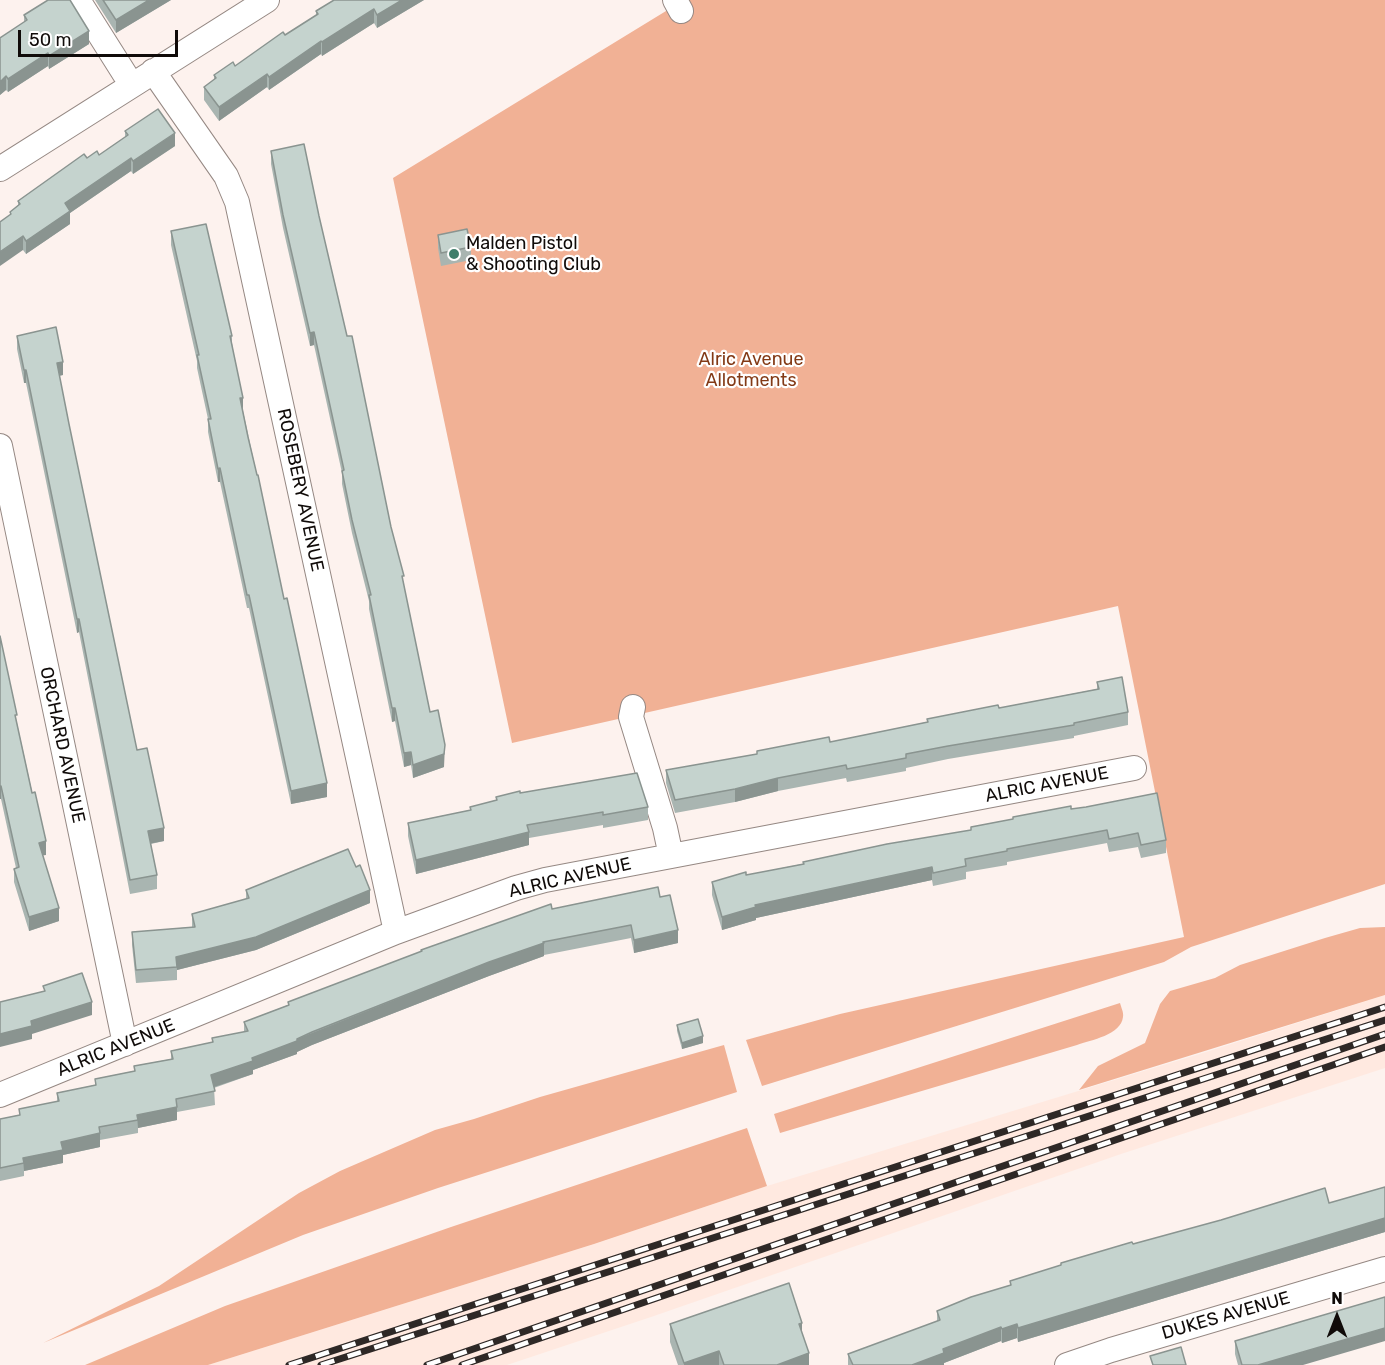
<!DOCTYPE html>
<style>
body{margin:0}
#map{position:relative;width:1385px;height:1365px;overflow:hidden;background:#fdf2ee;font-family:Rubik,sans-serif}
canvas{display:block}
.north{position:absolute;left:1307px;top:1287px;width:60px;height:60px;-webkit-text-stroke:4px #fff;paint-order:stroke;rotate:0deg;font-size:16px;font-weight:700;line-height:24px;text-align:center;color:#100b09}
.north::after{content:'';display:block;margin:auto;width:21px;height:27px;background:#100b09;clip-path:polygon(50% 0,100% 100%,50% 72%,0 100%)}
.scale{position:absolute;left:18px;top:30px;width:160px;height:27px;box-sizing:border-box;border:3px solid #100b09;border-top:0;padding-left:8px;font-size:18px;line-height:21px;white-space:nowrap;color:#100b09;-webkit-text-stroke:4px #fff;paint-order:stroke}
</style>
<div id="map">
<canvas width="1385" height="1365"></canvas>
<div class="north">N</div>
<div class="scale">50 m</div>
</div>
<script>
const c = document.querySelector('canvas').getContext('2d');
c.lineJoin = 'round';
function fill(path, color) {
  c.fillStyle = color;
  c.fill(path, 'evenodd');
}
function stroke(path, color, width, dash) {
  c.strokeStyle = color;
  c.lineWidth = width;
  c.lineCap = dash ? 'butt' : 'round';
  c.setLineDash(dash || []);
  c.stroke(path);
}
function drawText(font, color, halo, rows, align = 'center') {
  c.font = font + ' Rubik,sans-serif';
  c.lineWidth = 4.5;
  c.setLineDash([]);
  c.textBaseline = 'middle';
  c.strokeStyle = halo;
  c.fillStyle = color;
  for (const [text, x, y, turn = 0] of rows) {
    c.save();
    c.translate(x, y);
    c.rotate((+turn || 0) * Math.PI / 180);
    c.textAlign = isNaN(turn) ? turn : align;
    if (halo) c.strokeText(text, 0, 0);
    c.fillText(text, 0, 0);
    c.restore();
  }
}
fill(new Path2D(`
 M1385 995V1068L1121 1154 651 1317 507 1365H208L594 1244 767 1186 1206 1052Z`), '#ffe9e0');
fill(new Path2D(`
 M684 0H1385V884L1191 947 1164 962 762 1086 746 1040 840 1014 1184 937 1118 606 512 743 393 178Z
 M1385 927V995L1079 1090 1098 1066 1145 1043 1160 1004 1170 991 1215 978 1240 965 1325 938 1360 928Z
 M1120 1003C1121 1007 1124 1013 1123 1017 1121 1035 1091 1040 1077 1045L780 1133 774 1114Z
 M724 1045 737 1092 438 1188 303 1235 43 1343 159 1286 299 1193 340 1171 435 1130 474 1119 540 1097Z
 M747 1128 767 1186 594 1244 208 1365H85L225 1306 451 1227Z`), '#f1b195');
const minor = new Path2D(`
 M78 0 131 84
 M675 0 681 11
 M153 71 226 176 237 202 396 932
 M0 169 267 0
 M0 446 125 1044
 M633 707 631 717 665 828 671 856
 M0 1095 396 932 516 888 545 880 1134 768
 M1067 1365 1111 1350 1385 1269`);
stroke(minor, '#958883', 26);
stroke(minor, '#fff', 24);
const rail = new Path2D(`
 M289 1365 1385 1007
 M321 1365 1385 1020
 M427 1365 1385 1034
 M462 1365 1385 1047`);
stroke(rail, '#2e2826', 7);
stroke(rail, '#fff', 4.5, [14]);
fill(new Path2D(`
 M95 0H171L116 33Z
 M424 0 377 28 374 23 322 56 321 54 269 90 267 87 219 121 204 100V87L214 80V75L235 66 285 35 316 15V11Z
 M24 15 89 44 49 69 48 66 8 92 6 90 0 95 24 22Z
 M125 131 175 146 133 174 131 171 70 213V224L26 254 23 250 10 215V212L18 205V201L87 158 99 155 125 137Z
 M271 151 319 216 391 527 430 712 444 767 413 778 411 765 404 767 395 721 392 722 369 609V601L352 533 342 484V473L314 345 310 346 283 228 271 164Z
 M171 231 232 336V343L243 411 327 797 291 804 249 608H247L220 482H218L208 432V419L197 368V361L171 245Z
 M438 235 471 247V260L441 266 438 248Z
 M17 336 63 375 59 376 69 424 137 750 164 841 151 844 157 875V889L130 894 79 632 77 633 26 383H24L17 349Z
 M0 636 17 723 46 855H43L59 921 29 931 14 882V869L16 868 1 799Z
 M1097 682 1128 712V725L1074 736V738L948 759 906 768V771L847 782 846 778 778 791 735 802 675 813 666 783V770L830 742 927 722V719L999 708 1097 689Z
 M520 793 648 807V820L603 828V825L529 838V845L416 874 408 836V823L470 810V807L496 801V797Z
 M1071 809 1166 840V853L1141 858 1138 847 1109 852 1107 843 1007 862V865L966 872V879L933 886 932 880 756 918V920L722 930 712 895V882L971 830V827Z
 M246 890 370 903 256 950 177 970V980L136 983 132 945V932L192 927V914L246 899Z
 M660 897 678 943 634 953 631 938 544 955V956L489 976 312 1045 297 1052V1054L253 1070V1074L214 1088 215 1105 177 1112V1120L138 1128V1133L100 1140V1147L63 1155V1163L24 1171V1176L0 1181V1119L19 1115V1109L57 1102V1093L95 1085V1079L134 1071V1066L171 1059V1051L212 1042V1038L244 1032V1022L288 1005V1002L421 952V950L552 909Z
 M677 1025 703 1043 682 1049 677 1031Z
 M1385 1187V1232L1018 1342 1017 1338 1002 1343 1001 1341 944 1363V1365H848V1354L937 1322V1311L1010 1285V1281L1061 1265V1263L1133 1244 1329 1203Z
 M670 1324 802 1335 809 1365H678L670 1342Z
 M1235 1341 1303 1365H1238L1235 1354Z`), '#a9b5b1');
fill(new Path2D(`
 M149 0H171L116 33V20Z
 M402 0H424L377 28V15Z
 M374 9V23L322 56V42Z
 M89 31V44L49 69V56Z
 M321 41V54L269 90V77Z
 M48 53V66L8 92V79Z
 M267 74V87L219 121V107Z
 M6 76V90L0 95V82Z
 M175 133V146L133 174V161Z
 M131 158V171L70 213V224L26 254V241L65 203Z
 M23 236V250L0 266V252Z
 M314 332V345L310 346V333Z
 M63 362V375L57 376V363Z
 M24 370H26V383H24Z
 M240 398H243V411Z
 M220 468V482H218V469Z
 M77 619H79V632L77 633Z
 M392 708H395V721L392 722Z
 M445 745 444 767 413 778V765Z
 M411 752V765L404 767V753Z
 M778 778V791L735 802V789Z
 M327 783V797L291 804V791Z
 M0 786H1V799H0Z
 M164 828V841L148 844V831Z
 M529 832V845L416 874V860Z
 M46 841V855L39 856V843Z
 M932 867V880L756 918V920L722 930V917L755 905Z
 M370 890V903L256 950 177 970 176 957Z
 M59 908V921L29 931V917Z
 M678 930V943L634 953V940Z
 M544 943V956L489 976 312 1045 297 1052V1054L253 1070V1074L211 1088V1075L297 1039 489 962Z
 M92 1002V1015L32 1034V1039L0 1047V1034L31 1021Z
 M703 1036V1043L682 1049V1043Z
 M177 1107V1120L138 1128 137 1115Z
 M100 1133V1147L63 1155V1163L24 1171 23 1158 61 1142Z
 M1385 1218V1232L1018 1342V1328Z
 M802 1323V1341L799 1324Z
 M1017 1324V1338L1002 1343V1329Z
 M1001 1327V1341L944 1363V1365H912L943 1349Z
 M1385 1328V1341L1303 1365H1258Z
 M719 1351V1365H684V1363Z
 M809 1353V1365H777Z`), '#8a9490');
const building = new Path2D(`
 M48 0H70L89 31 49 56 48 53 8 79 6 76 0 82V38L27 20 24 15Z
 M103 0H149L116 20Z
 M334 0H402L377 15 374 9 322 42 321 41 269 77 267 74 219 107 204 87 216 78 214 75 233 62 235 66 283 32 285 35 318 14 316 11Z
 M158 109 175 133 133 161 131 158 65 203 70 211 26 241 23 236 0 252V222L11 214 10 212 20 204 18 201 84 154 87 158 97 151 99 155 128 135 125 131Z
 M304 144 319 216 347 336H352L391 527 404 576H402L430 712 438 710 445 745 444 754 413 765 411 752 404 753 395 708H392L369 595H371L352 520 342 471 344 470 314 332 310 333 283 215 271 151Z
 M206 224 232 336H230L243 398H240L248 437 257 475H258L284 599 287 598 327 783 291 791 249 595H247L220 468 218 469 208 419H211L197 355H199L171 231Z
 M467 229 471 247 441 253 438 235Z
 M56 327 63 362 57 363 69 424 137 750 147 748 164 828 148 831 157 875 130 880 79 619H77L26 370H24L17 336Z
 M0 636 17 715H15L32 793 35 792 46 841 39 843 59 908 29 917 14 869 19 867 1 786H0Z
 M1122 677 1128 712 1074 723V725L948 746 906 754V758L847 769 846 765 778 778 735 789 675 800 666 770 757 754V751L829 737 830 742 928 722 927 719 998 705 999 708 1099 689 1097 682Z
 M637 773 648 807 603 815V812L527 825 529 832 416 860 408 823 471 810 470 807 497 800 496 797 520 791V793Z
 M1157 793 1166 840 1141 845 1138 833 1109 839 1107 830 1007 849V851L965 859 966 866 933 873 932 867 755 905 756 907 722 917 712 882 746 872V875L804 864 803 862 887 844 971 830V827L1013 819V817L1071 806V809L1086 807Z
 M348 849 356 867 360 865 370 890 256 937 176 957 177 967 136 970 132 932 195 927 192 914 249 898 246 890Z
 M658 887 660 897 670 895 678 930 634 940 631 925 543 942 544 943 489 962 312 1032 297 1039V1041L252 1058 253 1061 211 1075 215 1091 176 1099 177 1107 137 1115 138 1120 99 1127 100 1133 61 1142 63 1150 23 1158 24 1163 0 1168V1119L20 1115 19 1109 59 1101 57 1093 96 1085 95 1079 135 1071 134 1066 173 1059 171 1051 213 1042 212 1038 248 1031 244 1022 289 1005 288 1002 422 951 421 950 551 904 552 909Z
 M82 973 92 1002 31 1021 32 1026 0 1034V1002L45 991 43 986Z
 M698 1019 703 1036 682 1043 677 1025Z
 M1385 1187V1218L1018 1328 1017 1324 1002 1329 1001 1327 943 1349 944 1353 912 1365H853L848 1354 940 1320 937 1311 971 1297 1011 1285 1010 1281 1061 1265V1263L1132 1242 1133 1244 1221 1220 1325 1188 1329 1203Z
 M789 1283 802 1323 799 1324 809 1353 777 1365H724L719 1351 684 1363 670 1324Z
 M1385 1297V1328L1258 1365H1242L1235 1341Z
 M1181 1347 1186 1365H1153L1150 1356Z`);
fill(building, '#c5d3ce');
stroke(building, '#8a9490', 1.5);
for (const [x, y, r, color] of [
 [454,254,6,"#3f7e6b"]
]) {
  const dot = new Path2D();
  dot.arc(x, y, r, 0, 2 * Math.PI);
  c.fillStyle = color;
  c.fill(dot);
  stroke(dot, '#fff', 2);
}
drawText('18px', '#100b09', '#fff', [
 ["Malden Pistol",466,244],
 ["& Shooting Club",466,265]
], 'left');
drawText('18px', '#833a16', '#fff', [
 ["Alric Avenue",751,360],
 ["Allotments",751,381]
]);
drawText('18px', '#100b09', '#fff', [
 ["ROSEBERY AVENUE",300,490,78],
 ["ORCHARD AVENUE",62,745,78],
 ["ALRIC AVENUE",1047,785,-11],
 ["ALRIC AVENUE",570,878,-13],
 ["ALRIC AVENUE",116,1048,-22],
 ["DUKES AVENUE",1226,1316,-16]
]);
</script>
